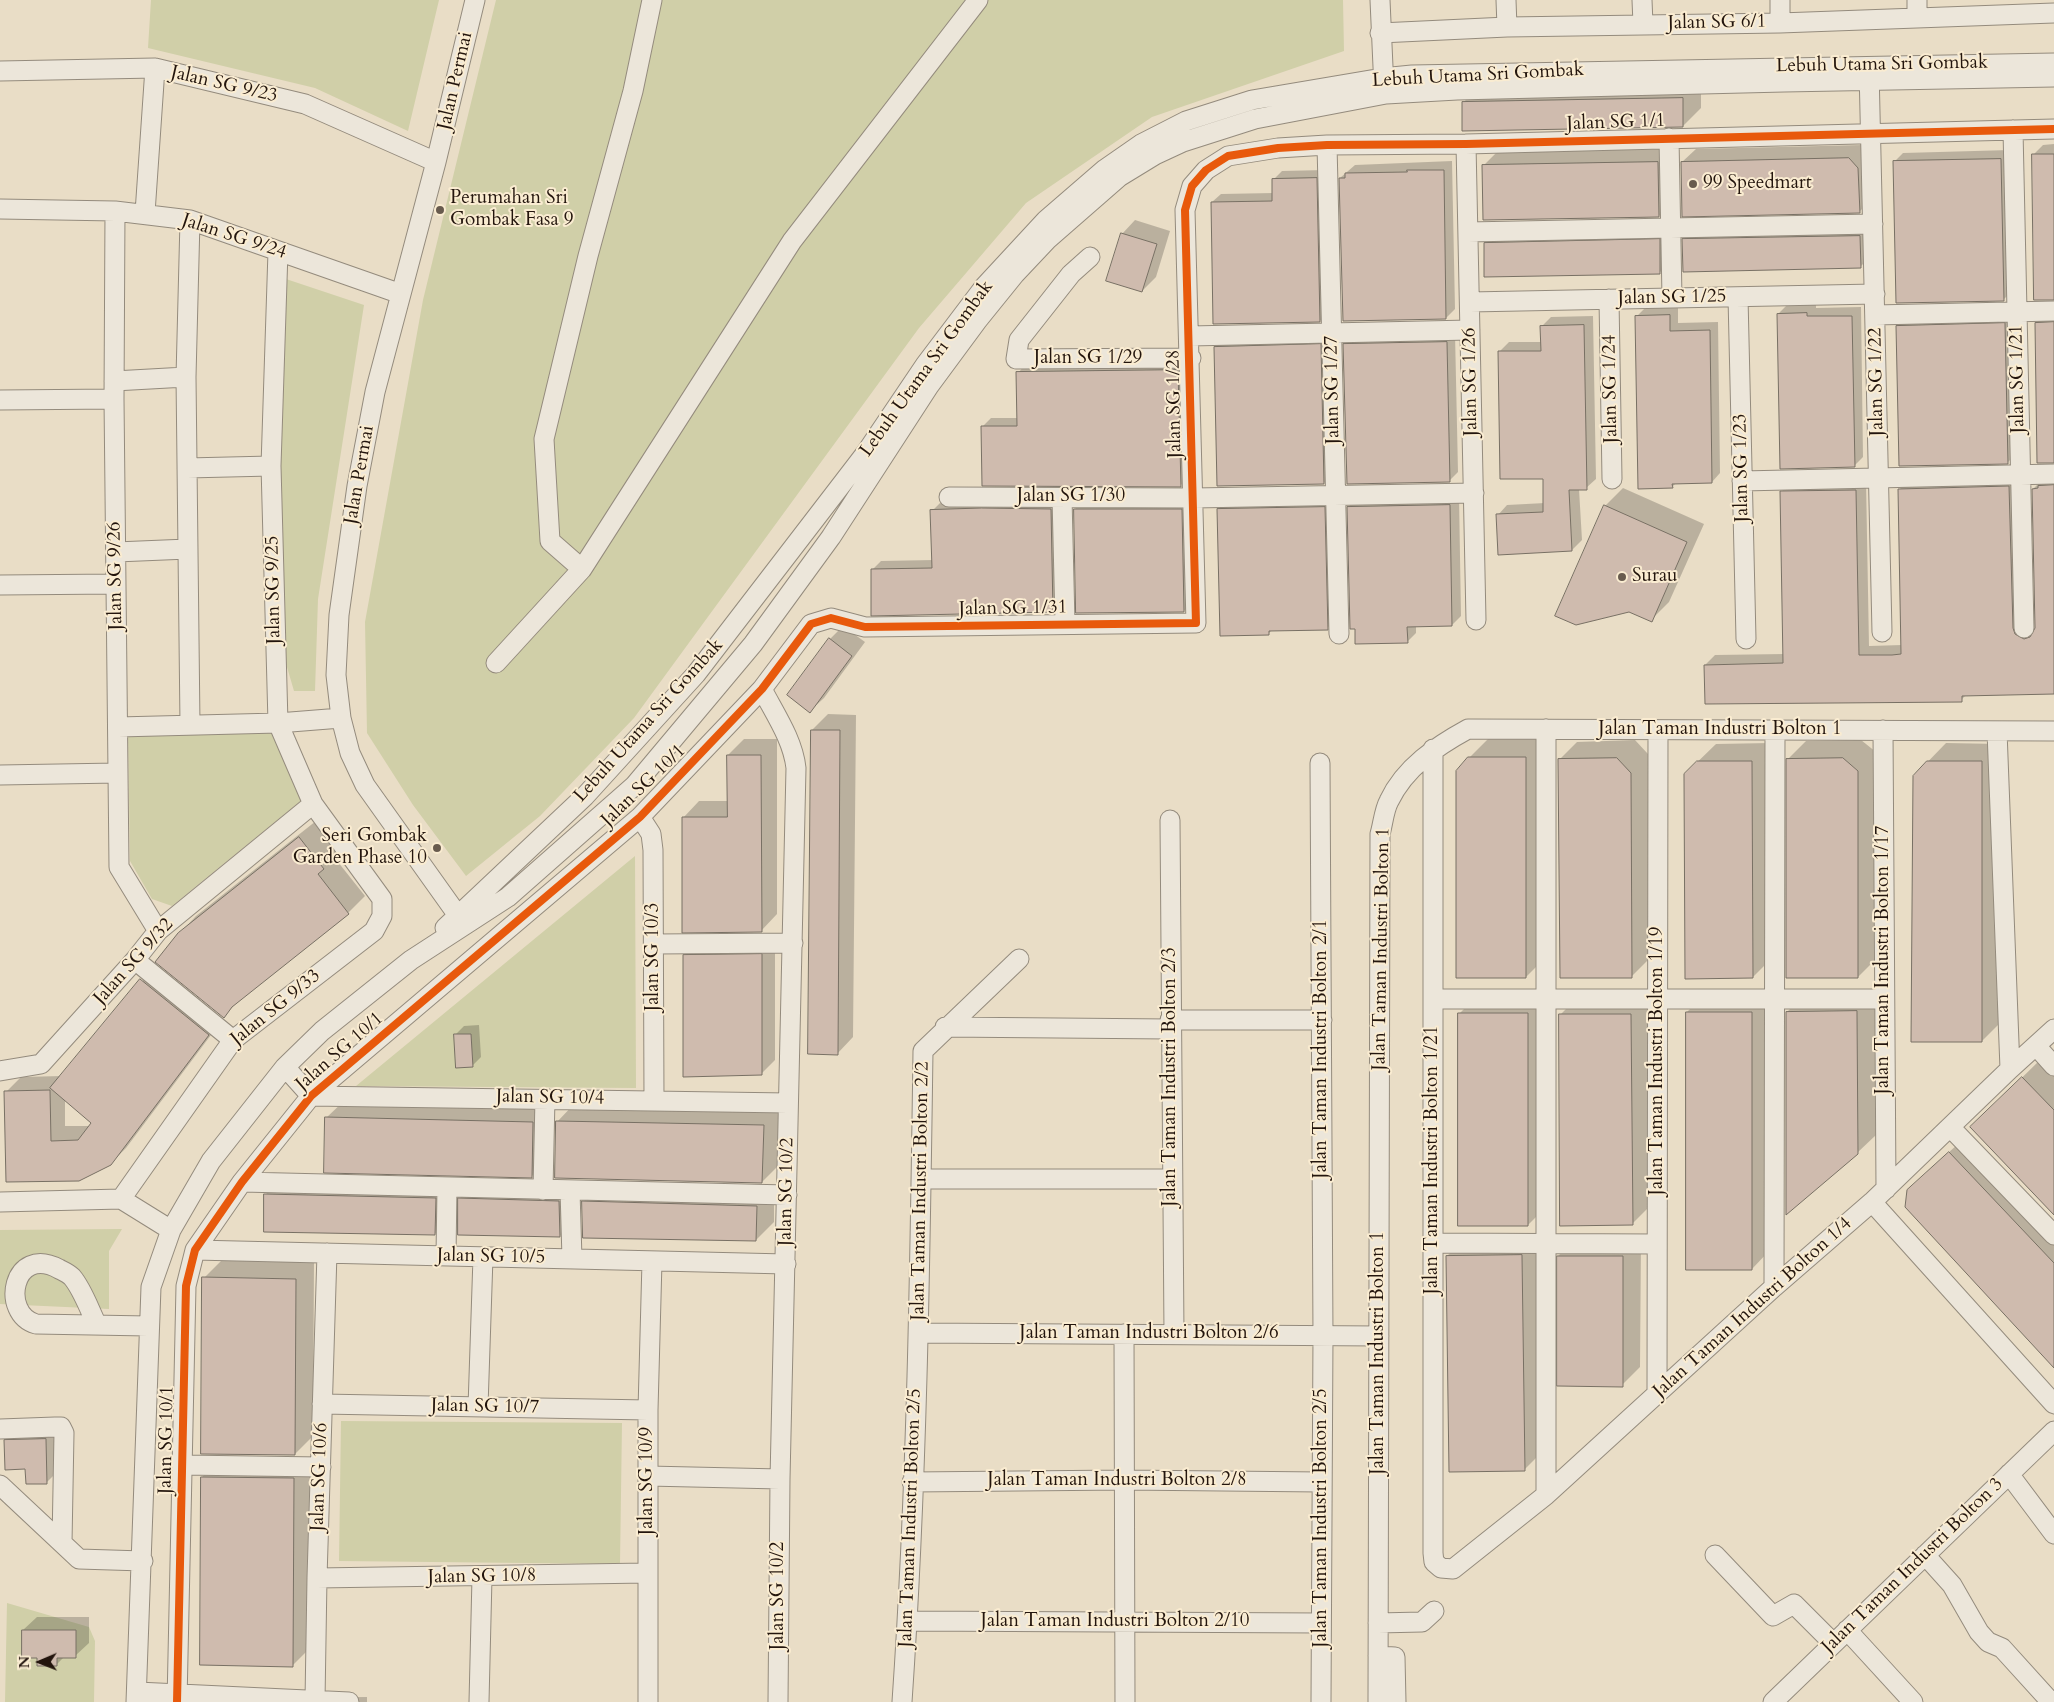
<!DOCTYPE html>
<style>
body{margin:0}
#map{position:relative;width:2054px;height:1702px;overflow:hidden;background:#e9ddc6;font-family:Cardo,serif}
canvas{display:block}
.north{position:absolute;left:15px;top:1637px;width:50px;height:50px;-webkit-text-stroke:4px #faecd1;paint-order:stroke;rotate:269deg;font-size:14px;font-weight:700;line-height:20px;text-align:center;color:#23150d}
.north::after{content:'';display:block;margin:auto;width:18px;height:22px;background:#23150d;clip-path:polygon(50% 0,100% 100%,50% 72%,0 100%)}
</style>
<div id="map">
<canvas width="2054" height="1702"></canvas>
<div class="north">N</div>
</div>
<script>
const c = document.querySelector('canvas').getContext('2d');
c.lineJoin = 'round';
function fill(path, color) {
  c.fillStyle = color;
  c.fill(path, 'evenodd');
}
function stroke(path, color, width, dash) {
  c.strokeStyle = color;
  c.lineWidth = width;
  c.lineCap = dash ? 'butt' : 'round';
  c.setLineDash(dash || []);
  c.stroke(path);
}
function drawText(font, color, halo, rows, align = 'center') {
  c.font = font + ' Cardo,serif';
  c.lineWidth = 4;
  c.setLineDash([]);
  c.textBaseline = 'middle';
  c.strokeStyle = halo;
  c.fillStyle = color;
  for (const [text, x, y, turn = 0] of rows) {
    c.save();
    c.translate(x, y);
    c.rotate((+turn || 0) * Math.PI / 180);
    c.textAlign = isNaN(turn) ? turn : align;
    if (halo) c.strokeText(text, 0, 0);
    c.fillText(text, 0, 0);
    c.restore();
  }
}
fill(new Path2D(`
 M151 0H439L408 131 315 88 148 48Z
 M496 0H1343L1344 51 1152 117 1026 203 919 328 634 718 540 816 466 876 413 805 367 733 365 622 423 300Z
 M283 278 364 305 318 599 315 691H294L282 650 277 405Z
 M275 730 302 800 172 906 152 899 130 861 128 736Z
 M635 856 636 1088 356 1086Z
 M122 1229 109 1251V1309L0 1304V1230Z
 M341 1421 622 1423 620 1564 339 1561Z
 M7 1603 89 1627 95 1641 94 1702H5Z`), '#d0cfa8');
fill(new Path2D(`
 M1701 81V108L1683 126 1463 103 1481 84Z
 M2054 144V300L2033 155 2043 145Z
 M1862 145 1873 198 1859 212 1682 162 1696 149Z
 M1671 149 1672 202 1659 216 1483 166 1497 152Z
 M2010 150 2012 291 2003 300 1894 162 1903 153Z
 M1452 161 1455 309 1446 318 1340 178 1355 165Z
 M1325 170 1328 312 1320 321 1212 202 1221 194 1273 193V180L1282 171Z
 M1135 220 1170 231 1156 277 1142 291 1122 234Z
 M1868 227 1869 258 1860 267 1683 240 1692 231Z
 M1668 231 1669 264 1660 272 1485 243 1494 235Z
 M1787 305H1816V308L1861 307 1863 457 1854 466 1778 314Z
 M1678 307V323L1718 322 1720 473 1712 482H1677L1672 487 1636 317 1645 308Z
 M2046 313H2054V463L2036 323Z
 M2014 315 2016 454 2007 463 1898 326 1906 317Z
 M1593 316 1596 479 1586 488 1579 489 1582 540 1572 550 1498 515 1507 505 1545 503 1544 477 1499 352 1509 342H1542L1541 327 1551 317Z
 M1455 333 1458 472 1449 481 1344 344 1353 336Z
 M1329 336 1332 474 1324 483 1216 347 1224 338Z
 M1186 361 1189 477 1181 485 982 427 991 418H1018V373L1026 364Z
 M2054 476V693L1967 694 1961 700 1705 665 1715 655 1784 654 1781 492 1791 482 1866 480 1869 646 1902 645 1900 489 1909 479 2018 477 2024 624 2035 630 2033 489 2043 479Z
 M1623 488 1704 524 1669 602 1651 620 1605 506Z
 M1459 496 1461 616 1452 625H1416V633L1407 642 1348 507 1357 498Z
 M1333 499 1336 620 1327 628 1273 629 1268 634 1219 509 1227 500Z
 M1059 500 1062 602 1053 611 872 570 881 561 933 560 932 511 941 502Z
 M1084 500 1190 501 1193 602 1184 611 1075 509Z
 M843 626 865 642 824 698 810 711 830 639Z
 M828 714 856 715 853 1037 837 1054 812 730Z
 M744 739H777V914L761 931 683 818 699 801H728V755Z
 M1488 739H1544V959L1526 977 1469 758Z
 M1635 740 1648 754 1650 958 1632 976 1559 760 1577 742Z
 M1861 740 1876 752V959L1858 977 1787 760 1806 741Z
 M1770 743 1771 959 1753 977 1685 774 1716 744Z
 M1946 743 2000 744V1023L1982 1041 1914 776Z
 M316 821 340 851 334 857 365 896 348 913 242 997 224 1016 179 934 196 916Z
 M775 941V1060L762 1073 684 956 698 942Z
 M156 965 223 1019 126 1148 110 1164 79 1180 6 1092 21 1077 62 1076ZM65 1099 93 1122 91 1126H65Z
 M1875 993 1876 1135 1857 1153 1787 1012 1805 994Z
 M1705 994H1770V1250L1752 1269 1687 1012Z
 M1478 995H1546V1207L1528 1225 1460 1013Z
 M1579 996H1649L1650 1206 1632 1224 1560 1015Z
 M479 1025 481 1057 472 1066 455 1035 464 1026Z
 M2041 1059 2054 1073V1214L1990 1109Z
 M345 1100 551 1104 550 1158 532 1176 326 1118Z
 M575 1103 781 1108 780 1164 762 1182 557 1122Z
 M1968 1135 2054 1226V1366L1927 1172Z
 M284 1176 453 1180V1216L435 1234 266 1194Z
 M601 1184 774 1188V1222L756 1240 583 1202Z
 M473 1185 572 1188 573 1223 560 1236 459 1199Z
 M1540 1237 1542 1452 1524 1470 1447 1256 1466 1238Z
 M1577 1238H1641L1640 1367 1622 1385 1558 1256Z
 M222 1260 314 1261 313 1436 295 1454 204 1278Z
 M59 1426 60 1469 47 1482 5 1441 19 1427Z
 M221 1459 312 1460 311 1647 293 1665 202 1477Z
 M37 1617H89V1643L75 1656H65L56 1665 38 1657 23 1630Z
 M367 1697V1702H244L248 1698Z`), '#0003');
const building = new Path2D(`
 M1683 98V127L1462 131V102Z
 M2032 154H2054V300H2034Z
 M1849 158 1858 168 1860 213 1682 217 1681 162Z
 M2001 159 2004 301 1896 303 1893 161Z
 M1658 162 1659 217 1483 220 1482 165Z
 M1407 170H1444L1446 319 1343 321 1339 178H1345V173L1407 172Z
 M1317 178 1320 322 1213 324 1211 202 1272 201V179Z
 M1121 233 1157 244 1142 292 1106 281Z
 M1860 236 1861 268 1683 272 1682 239Z
 M1660 239V274L1484 277V243Z
 M1807 313V316H1852L1855 467 1780 469 1777 314Z
 M1670 315V331L1710 330 1712 483 1672 484 1673 488 1638 489 1635 316Z
 M2054 322V463H2037L2035 323Z
 M2005 323 2008 464 1899 466 1896 326Z
 M1584 325 1587 490H1569L1572 551 1498 555 1496 514 1543 512V479H1500L1498 351H1541L1540 326Z
 M1447 342 1450 482 1347 484 1343 344Z
 M1321 344 1324 484 1217 486 1214 347Z
 M1178 370 1181 487 982 486 981 426H1017L1016 372Z
 M2054 485V694L1962 696V702L1705 704 1704 665 1783 663 1780 491 1856 490 1859 655H1892L1901 654 1898 489 2009 486 2013 628 2015 634 2024 639 2030 637 2035 628 2032 489 2038 488V486Z
 M1450 505 1452 626 1407 627 1408 643 1355 644V629H1350L1347 507Z
 M1604 505 1687 542 1652 622 1629 612 1576 625 1555 616Z
 M1325 507 1328 630 1269 631V635L1220 636 1217 509Z
 M982 508 1051 509 1053 612 871 616V569L932 568 930 510Z
 M1074 509H1182L1184 612 1076 613Z
 M829 638 852 656 810 713 787 695Z
 M811 730H840L838 1055 808 1054Z
 M727 755H761L762 932 682 933V817H727Z
 M1468 757H1526V978H1456V771Z
 M1617 758 1631 773 1632 978H1560L1558 759Z
 M1843 758 1858 771V978H1786V759Z
 M1697 761H1752L1753 978 1685 979 1684 774Z
 M1927 761H1982V1042H1911L1913 776Z
 M299 837 324 869 318 874 349 914 232 1007 224 1018 155 962 178 933Z
 M762 954V1075L683 1077V955Z
 M140 979 209 1035 111 1165 79 1181 6 1182 4 1091 50 1090 51 1141 78 1140 91 1123 50 1088Z
 M1857 1011 1858 1154 1786 1215V1012Z
 M1686 1012H1752V1270H1686Z
 M1458 1013H1528V1226H1458Z
 M1559 1014H1631L1633 1225 1560 1226Z
 M454 1034H471L473 1067 456 1068Z
 M2022 1077 2054 1110V1215L1970 1127Z
 M325 1117 533 1122 532 1178 324 1173Z
 M556 1121 764 1125 762 1183 555 1178Z
 M1949 1152 2054 1263V1368L1905 1207 1907 1190Z
 M264 1194 436 1198 435 1235 264 1232Z
 M458 1198 559 1201 560 1237 458 1235Z
 M582 1201 757 1206 756 1241 583 1238Z
 M1522 1255 1525 1471 1449 1472 1446 1256Z
 M1557 1256H1623V1387L1557 1386Z
 M202 1277 296 1279 295 1455 201 1454Z
 M46 1439 47 1484H26L25 1469 5 1470 4 1440Z
 M201 1477 294 1478 293 1667 200 1665Z
 M22 1630H76V1658H57V1666H37V1658H22Z`);
fill(building, '#cfbbae');
stroke(building, '#787064', 1);
const minor = new Path2D(`
 M652 0 633 91 588 256 544 439 550 541 582 569 792 241 978 0
 M1380 0 1384 89
 M1506 0 1507 27
 M1642 0 1643 24
 M1780 0V23
 M1917 0V18
 M1380 33 1507 27 1780 23 2054 13
 M1869 69 1882 632
 M0 71 155 68 305 104 436 162
 M2013 130 2024 628
 M1669 138 1672 298
 M1466 144 1476 620
 M1327 145 1339 634
 M0 209 115 211 190 220 401 294
 M115 211 114 399 119 867 158 931
 M145 213 155 68
 M1468 232 1873 224
 M1090 257 1071 274 1019 340 1016 359 1191 358
 M1738 297 1746 639
 M1609 299 1612 479
 M1470 302 1875 294
 M1875 315 2054 311
 M1190 336 1470 330
 M114 381 186 377
 M0 400 114 399
 M187 468 271 466
 M1742 481 2054 474
 M949 497 1194 498 1474 493
 M1062 497 1065 624
 M116 552 188 549
 M0 585 116 584
 M496 663 582 569
 M762 689C775 714 793 740 796 768L780 1479 778 1702
 M190 725 186 377 190 220
 M118 727 278 723 341 718
 M1883 730 1886 1189
 M1997 731 2010 1069
 M1433 749V1553L1434 1562 1441 1568 1453 1569 1546 1495 1774 1287 1872 1202 2010 1069 2054 1029
 M1320 763 1323 1335 1321 1702
 M0 775 117 773
 M640 817 651 834 653 850 654 1100
 M1170 820 1174 1334
 M464 924 365 785 350 753 341 718 336 675 339 615 357 486 375 392 436 162 475 0
 M445 928 585 796 696 674 865 454 925 365 984 287 1046 220 1105 169 1141 144 1186 121 1252 100 1382 78 1412 75 2054 63
 M655 944 793 943
 M135 960 233 1040
 M1433 999H1884
 M1170 1020H1322
 M945 1027 1170 1029
 M2037 1047 2054 1066
 M285 1067 311 1096 788 1103
 M0 1071 41 1064 135 960 158 931 313 804
 M1950 1127 2054 1235
 M921 1179H1172
 M242 1182 787 1195
 M543 1190 545 1098
 M570 1190 572 1259
 M121 1199 233 1040 374 931 382 916V899L313 804 278 723 271 466 278 251
 M0 1202 121 1199 171 1230
 M1872 1202 2054 1404
 M1433 1243 1657 1244
 M195 1250 786 1264
 M446 1256 447 1187
 M1774 1287 1775 730
 M97 1325C89 1309 83 1290 72 1277 68 1273 63 1271 59 1269 12 1244 0 1314 36 1324L148 1326
 M919 1333 1379 1336
 M1124 1334 1125 1702
 M1657 1393 1658 730
 M322 1404 648 1410
 M478 1407 483 1257
 M0 1429 55 1427H61L64 1433 62 1543
 M183 1465 321 1467
 M2009 1474 2054 1534
 M648 1476 780 1479
 M912 1482 1124 1480 1321 1482
 M0 1485 79 1559 143 1561
 M1546 1495V729
 M1715 1555 1773 1616 1794 1604 1833 1643
 M1925 1555 1952 1585 1979 1632 1988 1642 2002 1648 2051 1702
 M317 1578 647 1573
 M908 1621 1321 1623
 M1378 1623 1422 1622 1434 1611
 M1847 1630 1913 1702
 M1378 1656 1395 1657 1396 1702
 M137 1692 349 1702
 M315 1701 317 1578 327 1253
 M136 1702 151 1287 171 1230 211 1161 285 1067 322 1031 411 960 508 897 634 786 753 644 831 537 929 386 977 321 1015 274 1048 239 1119 177 1155 155 1183 142 1255 119 1386 94 1457 90 1784 82 2054 77
 M177 1702 186 1286 195 1250 242 1182 311 1096 640 817 762 689 811 624 831 618 865 627 1196 623 1185 210 1192 186 1206 170 1228 156 1278 148 1327 145 1466 144 2054 129
 M479 1702 482 1577
 M648 1702V1410L652 1261
 M902 1702C917 1485 920 1268 923 1051L1019 959
 M1378 1702 1380 834C1383 824 1384 810 1389 801 1405 767 1437 746 1468 729L2054 731
 M1773 1702 2054 1431`);
stroke(minor, '#948b7d', 21);
stroke(minor, '#ece6da', 19);
stroke(new Path2D(`
 M177 1702 186 1286 195 1250 242 1182 311 1096 640 817 762 689 811 624 831 618 865 627 1196 623 1185 210 1192 186 1206 170 1228 156 1278 148 1327 145 1466 144 2054 129`), '#e8590c', 8);
for (const [x, y, r, color] of [
 [1693,184,5,"#685b4e"],
 [440,210,5,"#685b4e"],
 [1622,577,5,"#685b4e"],
 [437,848,5,"#685b4e"]
]) {
  const dot = new Path2D();
  dot.arc(x, y, r, 0, 2 * Math.PI);
  c.fillStyle = color;
  c.fill(dot);
  stroke(dot, '#faecd1', 2);
}
drawText('19px', '#23150d', '#faecd1', [
 ["Jalan SG 6/1",1717,23,-1],
 ["Lebuh Utama Sri Gombak",1882,65,-1],
 ["Lebuh Utama Sri Gombak",1478,76,-3],
 ["Jalan Permai",456,81,-77],
 ["Jalan SG 9/23",224,85,13],
 ["Jalan SG 1/1",1616,123,-2],
 ["Jalan SG 9/24",234,237,18],
 ["Jalan SG 1/25",1672,298,-1],
 ["Jalan SG 1/29",1088,359],
 ["Lebuh Utama Sri Gombak",927,369,-54],
 ["Jalan SG 1/21",2018,379,-91],
 ["Jalan SG 1/26",1471,382,-91],
 ["Jalan SG 1/22",1877,382,-91],
 ["Jalan SG 1/24",1611,389,-91],
 ["Jalan SG 1/27",1333,390,-91],
 ["Jalan SG 1/28",1175,404,-91],
 ["Jalan SG 1/23",1742,468,-91],
 ["Jalan Permai",360,475,-80],
 ["Jalan SG 1/30",1071,497],
 ["Jalan SG 9/26",116,576,-91],
 ["Jalan SG 9/25",274,590,-91],
 ["Jalan SG 1/31",1013,609,-1],
 ["Lebuh Utama Sri Gombak",649,721,-48],
 ["Jalan Taman Industri Bolton 1",1720,730],
 ["Jalan SG 10/1",644,786,-44],
 ["Jalan Taman Industri Bolton 1",1382,949,-89],
 ["Jalan SG 10/3",654,957,-90],
 ["Jalan Taman Industri Bolton 1/17",1884,960,-90],
 ["Jalan SG 9/32",134,962,-48],
 ["Jalan SG 9/33",276,1008,-39],
 ["Jalan Taman Industri Bolton 2/1",1322,1049,-90],
 ["Jalan SG 10/1",340,1052,-41],
 ["Jalan Taman Industri Bolton 1/19",1658,1061,-90],
 ["Jalan Taman Industri Bolton 2/3",1171,1077,-90],
 ["Jalan SG 10/4",550,1098,1],
 ["Jalan Taman Industri Bolton 1/21",1433,1160,-90],
 ["Jalan Taman Industri Bolton 2/2",921,1191,-89],
 ["Jalan SG 10/2",787,1192,-89],
 ["Jalan SG 10/5",491,1257,1],
 ["Jalan Taman Industri Bolton 1/4",1753,1308,-42],
 ["Jalan Taman Industri Bolton 2/6",1149,1334],
 ["Jalan Taman Industri Bolton 1",1379,1353,-90],
 ["Jalan SG 10/7",485,1407,1],
 ["Jalan SG 10/1",167,1440,-89],
 ["Jalan SG 10/6",320,1477,-88],
 ["Jalan SG 10/9",648,1481,-90],
 ["Jalan Taman Industri Bolton 2/8",1117,1481],
 ["Jalan Taman Industri Bolton 2/5",911,1518,-88],
 ["Jalan Taman Industri Bolton 2/5",1322,1518,-90],
 ["Jalan Taman Industri Bolton 3",1913,1566,-44],
 ["Jalan SG 10/8",482,1577,-1],
 ["Jalan SG 10/2",779,1596,-90],
 ["Jalan Taman Industri Bolton 2/10",1115,1622]
]);
drawText('19px', '#23150d', '#faecd1', [
 ["99 Speedmart",1703,184],
 ["Perumahan Sri",450,199],
 ["Gombak Fasa 9",450,221],
 ["Surau",1632,577],
 ["Seri Gombak",427,837,"right"],
 ["Garden Phase 10",427,859,"right"]
], 'left');
</script>
